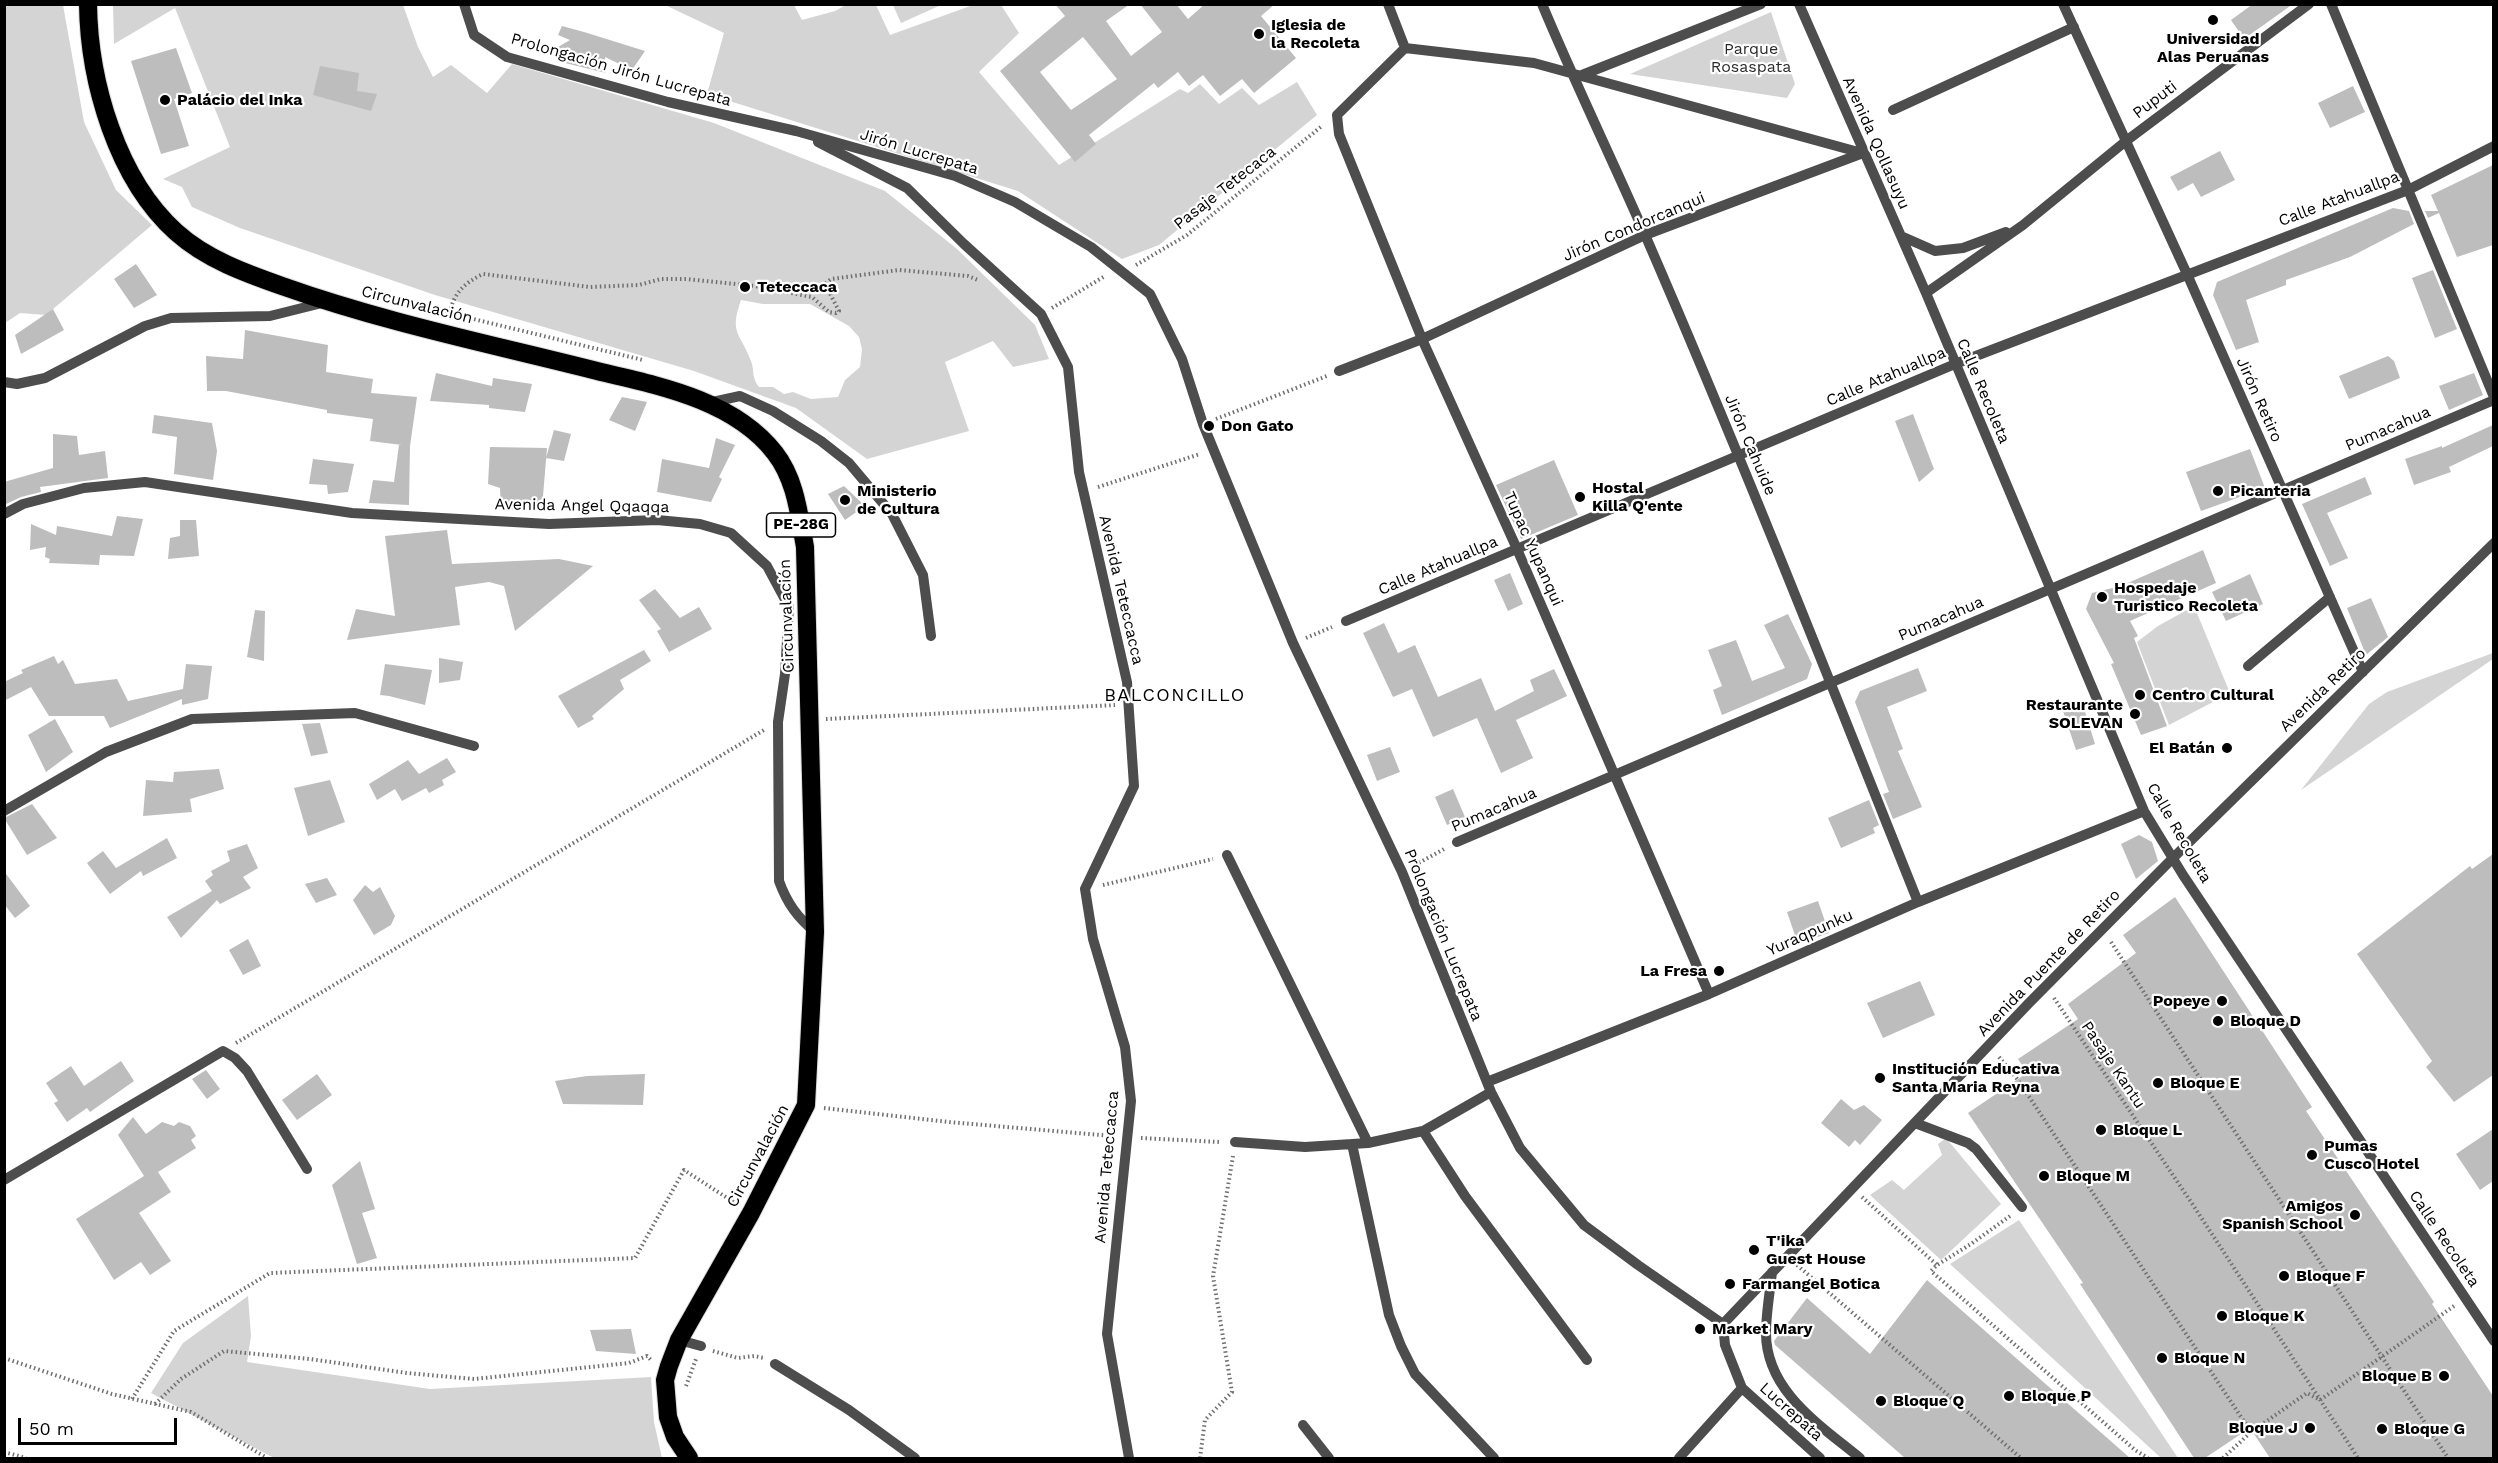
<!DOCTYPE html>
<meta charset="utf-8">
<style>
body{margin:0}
#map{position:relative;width:2498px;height:1463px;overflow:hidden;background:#fff;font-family:"Work Sans",sans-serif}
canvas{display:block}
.frame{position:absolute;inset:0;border:6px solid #000;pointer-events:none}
.scale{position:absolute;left:18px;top:1418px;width:159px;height:27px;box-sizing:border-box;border:3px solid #000;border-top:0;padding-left:8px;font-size:18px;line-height:21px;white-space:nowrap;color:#000;-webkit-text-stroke:4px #fff;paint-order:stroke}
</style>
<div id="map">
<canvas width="2498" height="1463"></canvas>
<div class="frame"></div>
<div class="scale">50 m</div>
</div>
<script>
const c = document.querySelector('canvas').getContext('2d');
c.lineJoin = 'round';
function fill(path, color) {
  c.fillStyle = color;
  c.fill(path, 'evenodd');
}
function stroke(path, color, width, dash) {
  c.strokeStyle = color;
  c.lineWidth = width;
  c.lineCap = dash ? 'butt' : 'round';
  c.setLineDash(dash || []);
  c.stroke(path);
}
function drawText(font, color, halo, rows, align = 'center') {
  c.font = font + ' "Work Sans",sans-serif';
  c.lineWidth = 4.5;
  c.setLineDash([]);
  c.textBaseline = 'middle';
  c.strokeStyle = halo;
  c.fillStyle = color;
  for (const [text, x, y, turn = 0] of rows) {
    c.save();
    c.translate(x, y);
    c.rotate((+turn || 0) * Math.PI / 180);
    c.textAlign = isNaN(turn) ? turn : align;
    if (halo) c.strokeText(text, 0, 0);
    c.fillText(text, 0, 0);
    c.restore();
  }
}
fill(new Path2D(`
 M5 5H63L84 122 116 190 152 225 46 315 20 313 5 323Z
 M113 5H403L418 47 433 77 451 65 487 93 512 64 714 123 885 191 957 249 1035 325 1049 359 1013 367 993 341 945 362 969 431 867 459 796 408 694 371 435 295 240 228 192 207 182 187 163 179 230 147 175 8 114 44ZM741 300 763 304H810L849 326 859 337 862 349 860 367 845 380 838 397 811 399 793 392 784 394 773 387H759C751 376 755 372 751 361 740 332 729 334 741 300Z
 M665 5H794L802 20 835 11 846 5H876L890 35 973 5H1001L1019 33 979 72 1059 165 1180 89 1188 93 1200 84 1219 104 1242 88 1259 105 1297 82 1317 115 1159 245 1122 259 1018 191 707 94 724 33Z
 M893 5H941L901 23Z
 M1771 12 1795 84 1787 98 1630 74Z
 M2194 606 2230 693 2169 725 2137 642 2158 626Z
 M2493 653V659L2301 790 2369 704 2387 692Z
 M1946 1138 2001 1204 1941 1260 1870 1195 1892 1180 1904 1190 1942 1155 1938 1144Z
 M2019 1220 2178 1458H2161L1950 1264Z
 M248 1296 251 1336 247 1362 430 1389 651 1377 654 1422 662 1458H274L151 1393 183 1343Z`), '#d4d4d4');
fill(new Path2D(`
 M1055 4H1130L1106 21 1131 56 1162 32 1140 4H1176L1188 19 1205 4H1275L1261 16 1296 58 1254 93 1242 79 1220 96 1203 75 1189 86 1178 72 1158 88 1154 83 1089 135 1096 144 1075 162 1000 71 1065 16ZM1083 37 1117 79 1071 110 1040 72Z
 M2253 4H2293L2244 39 2231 20Z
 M562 26 584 32 645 51 632 70 605 57 606 73 557 61 558 47 570 40 558 35Z
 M176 48 192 93 174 99 189 146 161 154 131 61Z
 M320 66 359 73 357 91 377 94 371 111 313 95Z
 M2353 86 2365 112 2330 128 2318 103Z
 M2220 151 2235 180 2201 197 2193 183 2178 191 2170 177Z
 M2493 165V245L2457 257 2439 213 2428 218 2425 211H2438L2431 195Z
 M2393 208 2409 211 2414 224 2350 257 2286 280V285L2246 300 2259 342 2236 350 2213 295 2217 282Z
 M136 264 157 295 134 308 114 279Z
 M2433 270 2457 329 2435 338 2412 278Z
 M53 309 64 330 21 354 15 335Z
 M245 330 328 345 326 372 373 379 371 393 417 397 410 446 409 505 369 503 373 480 394 482 399 445H402L370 441 373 419 327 413V410L226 391H207L206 356 243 359Z
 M2388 356 2394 361 2400 378 2349 399 2339 376Z
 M436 373 492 386 493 378 532 384 525 412 489 408V405L430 401Z
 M2474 373 2483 395 2449 410 2439 386Z
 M622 397 647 402 635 431 609 420Z
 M1913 414 1934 469 1919 482 1895 421Z
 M154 415 212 423 217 451 213 480 174 474 177 437 152 433Z
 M2493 425V446L2449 467 2451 472 2414 485 2405 459 2442 446V448Z
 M554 430 571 434 564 461 546 458Z
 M53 434 77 436 79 455 105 451 108 478 40 487 41 492 21 497 4 505V482L53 468Z
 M716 438 735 445 719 477 722 479 711 502 657 492 662 459 709 468Z
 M490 447 547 448 542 508 501 510 500 488 488 484Z
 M2250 449 2265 488 2201 511 2186 472Z
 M313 459 354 464 348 492 328 494 327 485 309 484Z
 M1554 460 1578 515 1521 539 1496 485Z
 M2365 477 2372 494 2327 513 2348 558 2330 566 2302 504Z
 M844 486 865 506 845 520 828 494Z
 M117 516 143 519 134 556 100 555 99 565 49 563 50 559 45 557 46 547 30 550 31 524 56 535 57 526 112 536Z
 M180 520H196L199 556 168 559 170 538 180 536Z
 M447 530 452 564 559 559 593 566 515 631 504 586 489 582 455 587 460 625 347 640 356 609 395 616 385 536Z
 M2203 550 2216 583 2130 621 2138 636 2134 638 2167 726 2141 735 2111 664 2114 663 2086 609 2092 593 2121 586Z
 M1510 573 1523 604 1508 611 1494 580Z
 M2250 574 2263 604 2226 621 2212 592Z
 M655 589 680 618 699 607 712 629 669 652 657 631 661 629 639 600Z
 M2371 598 2388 637 2366 655 2347 608Z
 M255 610 265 611 264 661 247 657Z
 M1788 614 1812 664 1807 679 1722 715 1713 690 1722 686 1708 650 1736 640 1752 681 1785 668 1764 625Z
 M1384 623 1398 653 1415 645 1438 697 1481 678 1495 711 1534 691 1530 680 1554 669 1567 696 1516 720 1533 758 1501 773 1477 718 1433 737 1412 689 1393 697 1363 633Z
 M644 650 651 661 620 680 624 689 592 716 594 719 578 728 558 696Z
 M54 656 58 664 63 660 75 684 117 679 128 701 183 689 186 664 212 666 208 699 182 705V699L110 728 104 716H49L31 687 4 701V682L23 673 21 670Z
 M439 658 463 662 460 680 439 683Z
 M385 664 432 670 425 705 389 696 380 695Z
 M1918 668 1927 691 1887 707 1903 749 1898 751 1922 807 1893 819 1883 794 1889 792 1855 702 1860 691Z
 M2083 705 2095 744 2076 750 2063 711Z
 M55 719 73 752 46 772 28 735Z
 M320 723 328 753 311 756 302 724Z
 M1390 747 1400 772 1377 781 1367 755Z
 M447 758 456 772 442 780 444 785 429 793 426 788 402 801 395 789 377 800 369 784 408 760 419 774Z
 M219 769 224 789 190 799 192 812 143 816 146 780 173 782 174 772Z
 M330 780 345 822 308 836 294 788Z
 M1453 789 1465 817 1447 825 1435 797Z
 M1869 800 1879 825 1873 828 1875 833 1841 848 1828 818Z
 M32 804 57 838 27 855 4 818Z
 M2139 835 2152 842 2158 861 2136 879 2121 844Z
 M167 838 177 858 143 876 141 871 110 894 87 863 103 851 116 868Z
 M247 844 258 868 243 877 251 888 220 904 217 900 181 938 167 917 212 891 205 881 213 875 211 871 230 861 227 851Z
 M2493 854V1075L2454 1102 2426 1067 2432 1061 2357 954 2470 866 2472 869Z
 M4 871 30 906 15 918 4 904Z
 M327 878 337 895 316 903 305 884Z
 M365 885 373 892 380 887 395 916 391 925 374 935 353 900Z
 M2175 897 2312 1107 2306 1111 2434 1302 2432 1304 2493 1396V1458H2270L2250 1428 2205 1458H2194L2080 1284 2083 1283 1968 1113 2027 1073 2018 1059 2078 1019 2068 1004 2136 953 2123 935Z
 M1818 901 1829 933 1798 944 1787 912Z
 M248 939 261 966 243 975 229 950Z
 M1920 981 1935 1015 1883 1038 1867 1003Z
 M121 1061 134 1081 90 1112 87 1108 67 1122 54 1103 58 1101 46 1083 71 1066 84 1086Z
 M206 1070 220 1089 207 1099 192 1079Z
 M317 1074 332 1095 297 1120 282 1100Z
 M645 1074 643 1105 563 1104 555 1081 587 1076Z
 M1841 1099 1854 1110 1864 1105 1882 1120 1860 1145 1855 1140 1849 1147 1821 1123Z
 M133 1117 146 1134 162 1122 174 1126 179 1122 190 1126 196 1136 191 1140 196 1148 158 1172 171 1192 139 1213 171 1261 150 1275 141 1262 114 1280 76 1219 144 1176 118 1135Z
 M2493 1129V1181L2480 1190 2456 1154Z
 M360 1161 375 1209 362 1213 377 1258 357 1264 332 1185Z
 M1927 1280 2130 1458H1905L1775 1345 1774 1341 1807 1298 1870 1354Z
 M631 1329 636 1354 596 1351 590 1330Z`), '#bdbdbd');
const highway = new Path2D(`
 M88 4C89 82 117 179 176 232 206 259 245 273 282 286 386 323 495 345 601 372 661 386 735 401 775 453 796 480 799 515 805 547L815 932 806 1105 751 1213 679 1340 669 1366 665 1380 668 1417 675 1437 689 1458`);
stroke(highway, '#dbdbdb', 20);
stroke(new Path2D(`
 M1136 265 1187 235 1322 126
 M380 294 448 312
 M1052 308 1105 276
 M450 313C453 293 466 282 483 274L590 287 639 285 661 279H686L755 286 812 297 829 312 836 313 839 311 825 284 831 279 899 270 968 276 978 280
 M461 316 643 360
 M1216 419 1327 376
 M1098 487 1200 454
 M1306 638 1332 627
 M826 719 1115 705
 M1415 865 1446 848
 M1103 885 1213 859
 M2111 942 2448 1458
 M2054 998 2193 1205 2358 1458
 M236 1043 764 730
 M1999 1057 2018 1080 2251 1432
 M824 1108 949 1122 1112 1136
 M1141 1138 1220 1142
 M1862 1197 1937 1265
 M2010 1216 1971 1244 1937 1265 1931 1271 2135 1450 2148 1458
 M1797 1265 2021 1458
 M713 1351 738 1358 754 1356 764 1358
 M4 1358 112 1394 191 1412 267 1458
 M686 1386 696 1359
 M132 1399 174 1331 270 1273 635 1258 684 1170 735 1203
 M155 1404 181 1379 224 1351 310 1359 407 1373 474 1379 629 1363 647 1356 652 1361
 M4 1452 26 1458
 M1200 1458 1205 1420 1232 1392 1213 1276 1233 1156
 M2223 1458 2251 1432 2307 1393 2320 1400 2454 1306`), '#6f6f6f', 4, [1.5, 3]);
stroke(new Path2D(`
 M464 4 474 35 507 57 668 102 796 131 955 176 1015 202 1091 247 1150 294 1182 359 1203 424 1293 643 1402 872 1491 1092 1520 1148 1584 1225 1638 1265 1723 1324 1725 1345 1742 1388 1820 1458
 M1388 4 1405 48
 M1542 4C1575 83 1612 159 1646 237 1741 456 1829 679 1918 902
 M1799 4 1926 293 2144 811 2183 875 2494 1341
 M2063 4 2187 274 2363 672
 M2331 4 2494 397
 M1405 48 1337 115 1339 134 1422 339 1517 549 1709 994
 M1405 48 1534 63 1862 153
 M1582 75 1761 4
 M1893 110 2074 27
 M818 142 907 188 964 244 1041 314 1068 367 1079 472 1127 682 1134 786 1085 889 1093 939 1125 1047 1131 1101 1107 1334 1129 1458
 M1901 236 1935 251 1963 248 2006 232
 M1926 293 2023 225 2126 141 2309 4
 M1339 371 1422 339 1645 235 1863 153
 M4 382 17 384 45 378 145 326 171 318 270 316 326 302
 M708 403 740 396 773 411 821 441 849 463 892 514 923 575 931 636
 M4 514 23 504 84 488 145 482 352 513 549 524 657 520 700 524 731 533 767 566 789 607 785 674 778 722 779 881C787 903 797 917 815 932
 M1346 621 1955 364 2408 190 2494 146
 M2248 666 2330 597
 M4 811 106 752 192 719 355 713 474 746
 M1457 842 2494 400
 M1227 855 1368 1143
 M1487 1082 1709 994 1918 902 2144 811
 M1915 1123 1968 1143 1976 1149 2022 1207
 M1423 1131 1465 1196 1587 1360
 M1235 1142 1305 1147 1368 1143 1423 1131 1491 1092
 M1352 1144 1389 1315 1401 1346 1415 1374 1494 1458
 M4 1180 223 1051 235 1058 247 1071 307 1169
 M1772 1272C1770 1292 1766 1313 1766 1333 1766 1391 1820 1425 1860 1458
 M1723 1324 2029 1003 2173 858 2494 543
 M679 1340 701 1346
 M775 1364 849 1410 915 1458
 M1303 1425 1329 1458
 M1679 1458 1742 1388`), '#4d4d4d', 10);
stroke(highway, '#000', 18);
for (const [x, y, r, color] of [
 [2213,20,6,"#000"],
 [1259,34,6,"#000"],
 [165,100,6,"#000"],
 [745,287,6,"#000"],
 [1209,426,6,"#000"],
 [2218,491,6,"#000"],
 [1580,497,6,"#000"],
 [845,500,6,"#000"],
 [2102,597,6,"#000"],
 [2140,695,6,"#000"],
 [2135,714,6,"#000"],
 [2227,748,6,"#000"],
 [1719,971,6,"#000"],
 [2222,1001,6,"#000"],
 [2218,1021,6,"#000"],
 [1880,1078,6,"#000"],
 [2158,1083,6,"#000"],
 [2101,1130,6,"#000"],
 [2312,1155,6,"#000"],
 [2044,1176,6,"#000"],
 [2355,1215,6,"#000"],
 [1754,1250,6,"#000"],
 [2284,1276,6,"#000"],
 [1730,1284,6,"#000"],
 [2222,1316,6,"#000"],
 [1700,1329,6,"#000"],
 [2162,1358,6,"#000"],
 [2444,1376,6,"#000"],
 [2009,1396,6,"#000"],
 [1881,1401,6,"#000"],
 [2310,1428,6,"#000"],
 [2382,1429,6,"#000"]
]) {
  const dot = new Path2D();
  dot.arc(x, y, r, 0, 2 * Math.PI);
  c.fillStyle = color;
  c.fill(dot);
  stroke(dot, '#fff', 2);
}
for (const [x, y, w] of [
 [801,525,69]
]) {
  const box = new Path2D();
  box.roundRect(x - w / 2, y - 12, w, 24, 4.5);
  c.fillStyle = '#fff';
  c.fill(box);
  stroke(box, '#000', 1.5);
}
drawText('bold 15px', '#000', null, [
 ["PE-28G",801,525]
]);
drawText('bold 16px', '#000', '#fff', [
 ["Iglesia de",1271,25],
 ["la Recoleta",1271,43],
 ["Universidad",2213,39,"center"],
 ["Alas Peruanas",2213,57,"center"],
 ["Palácio del Inka",177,100],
 ["Teteccaca",757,287],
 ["Don Gato",1221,426],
 ["Hostal",1592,488],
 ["Killa Q'ente",1592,506],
 ["Ministerio",857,491],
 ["de Cultura",857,509],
 ["Picanteria",2230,491],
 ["Hospedaje",2114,588],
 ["Turistico Recoleta",2114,606],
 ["Centro Cultural",2152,695],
 ["Restaurante",2123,705,"right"],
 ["SOLEVAN",2123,723,"right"],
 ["El Batán",2215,748,"right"],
 ["La Fresa",1707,971,"right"],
 ["Popeye",2210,1001,"right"],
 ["Bloque D",2230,1021],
 ["Institución Educativa",1892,1069],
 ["Santa Maria Reyna",1892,1087],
 ["Bloque E",2170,1083],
 ["Bloque L",2113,1130],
 ["Pumas",2324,1146],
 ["Cusco Hotel",2324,1164],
 ["Bloque M",2056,1176],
 ["Amigos",2343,1206,"right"],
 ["Spanish School",2343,1224,"right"],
 ["T'ika",1766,1241],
 ["Guest House",1766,1259],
 ["Bloque F",2296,1276],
 ["Farmangel Botica",1742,1284],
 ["Bloque K",2234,1316],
 ["Market Mary",1712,1329],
 ["Bloque N",2174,1358],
 ["Bloque B",2432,1376,"right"],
 ["Bloque P",2021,1396],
 ["Bloque Q",1893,1401],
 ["Bloque J",2298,1428,"right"],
 ["Bloque G",2394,1429]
], 'left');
drawText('16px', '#2b2b2b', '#fff', [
 ["Parque",1751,49],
 ["Rosaspata",1751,67]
]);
drawText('16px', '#000', '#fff', [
 ["Prolongación Jirón Lucrepata",621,70,16],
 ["Puputi",2155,100,-37],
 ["Avenida Qollasuyu",1876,143,66],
 ["Jirón Lucrepata",919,152,17],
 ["Pasaje Tetecaca",1225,188,-38],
 ["Calle Atahuallpa",2339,199,-21],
 ["Jirón Condorcanqui",1634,227,-23],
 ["Circunvalación",417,305,14],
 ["Calle Atahuallpa",1886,377,-23],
 ["Calle Recoleta",1983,391,67],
 ["Jirón Retiro",2259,400,66],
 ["Pumacahua",2388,429,-23],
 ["Jirón Cahuide",1750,445,67],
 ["Avenida Angel Qqaqqa",582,506,1],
 ["Tupac Yupanqui",1533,549,66],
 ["Calle Atahuallpa",1438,566,-23],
 ["Avenida Teteccacca",1121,590,77],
 ["Circunvalación",787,616,-92],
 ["Pumacahua",1941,619,-23],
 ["Avenida Retiro",2323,690,-44],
 ["Pumacahua",1494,810,-23],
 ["Calle Recoleta",2179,833,60],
 ["Yuraqpunku",1810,933,-24],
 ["Prolongación Lucrepata",1443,935,68],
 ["Avenida Puente de Retiro",2049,963,-46],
 ["Pasaje Kantu",2113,1065,56],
 ["Circunvalación",758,1156,-62],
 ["Avenida Teteccacca",1107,1167,-85],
 ["Calle Recoleta",2444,1239,56],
 ["Lucrepata",1791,1412,42]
]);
c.letterSpacing = '1.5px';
drawText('18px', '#000', '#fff', [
 ["BALCONCILLO",1175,696]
]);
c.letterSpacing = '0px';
</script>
